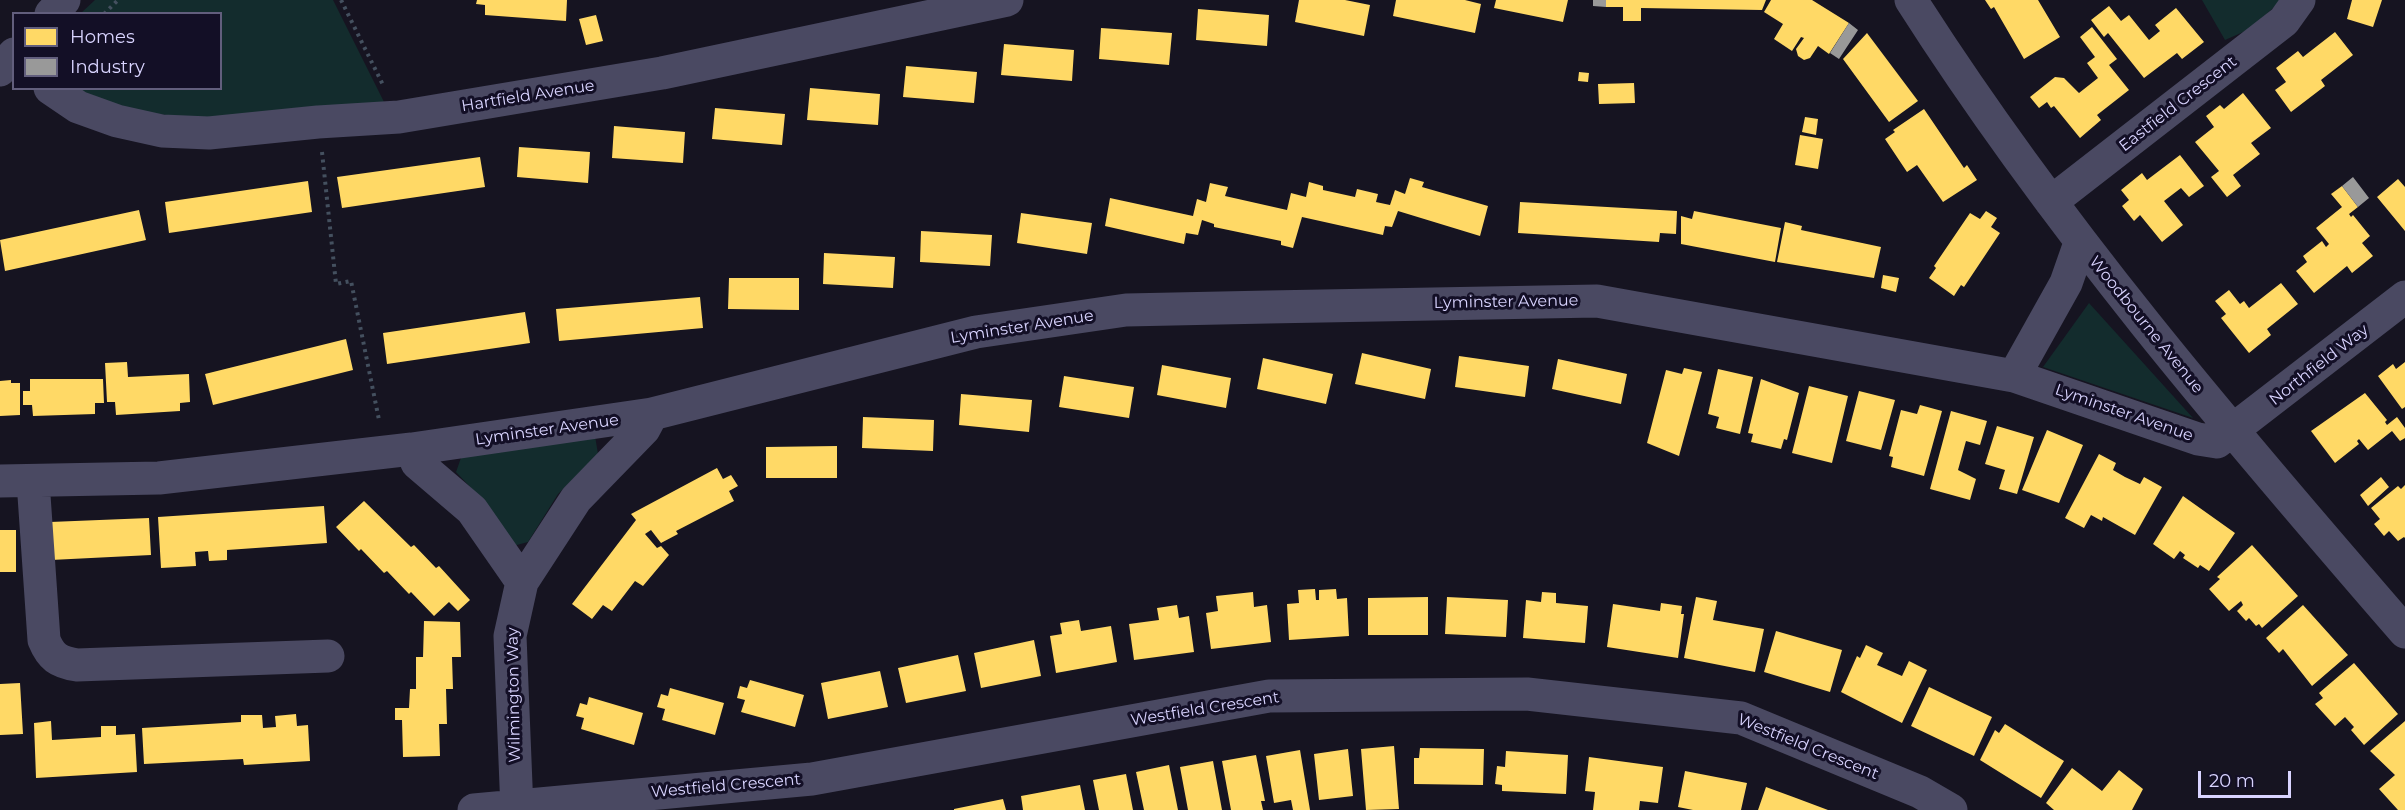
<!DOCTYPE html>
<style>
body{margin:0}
#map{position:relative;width:2405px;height:810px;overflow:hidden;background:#161421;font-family:Montserrat,sans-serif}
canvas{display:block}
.legend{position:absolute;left:12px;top:12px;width:210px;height:78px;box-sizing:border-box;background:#130f26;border:2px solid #625e7d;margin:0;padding:8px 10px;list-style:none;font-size:18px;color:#d9d4ff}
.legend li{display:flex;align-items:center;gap:12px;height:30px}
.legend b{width:30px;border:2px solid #625e7d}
.scale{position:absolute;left:2198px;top:771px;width:93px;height:27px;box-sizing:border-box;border:3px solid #d9d4ff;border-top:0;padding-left:8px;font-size:18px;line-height:21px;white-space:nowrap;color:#d9d4ff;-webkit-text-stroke:4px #130f26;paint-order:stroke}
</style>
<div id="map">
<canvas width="2405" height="810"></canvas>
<ul class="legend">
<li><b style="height:16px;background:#ffd966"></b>Homes</li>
<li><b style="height:16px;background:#999"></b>Industry</li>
</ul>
<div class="scale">20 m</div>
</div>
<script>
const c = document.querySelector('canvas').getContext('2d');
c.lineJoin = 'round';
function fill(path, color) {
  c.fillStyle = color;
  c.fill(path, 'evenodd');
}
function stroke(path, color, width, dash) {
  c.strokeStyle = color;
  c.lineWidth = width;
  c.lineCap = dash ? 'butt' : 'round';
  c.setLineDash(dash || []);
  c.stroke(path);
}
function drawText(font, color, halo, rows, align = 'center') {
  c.font = font + ' Montserrat,sans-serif';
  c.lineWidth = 6;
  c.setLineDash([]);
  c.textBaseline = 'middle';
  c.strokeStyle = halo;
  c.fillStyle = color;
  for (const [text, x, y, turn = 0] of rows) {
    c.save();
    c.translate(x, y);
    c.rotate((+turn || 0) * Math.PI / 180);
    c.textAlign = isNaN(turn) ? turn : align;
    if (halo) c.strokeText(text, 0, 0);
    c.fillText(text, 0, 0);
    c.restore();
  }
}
fill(new Path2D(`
 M95 0H333L384 102 199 119 141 112 104 102 74 89 220 88V14L81 13Z
 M2202 0H2282L2250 29 2225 40Z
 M2089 303 2193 418 2043 367Z
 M595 436 598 454 558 494 528 542 513 546 489 507 456 472 462 455Z`), '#132c2d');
fill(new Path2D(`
 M477 0H567L566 21 485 15V5L476 4Z
 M1299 0H1345L1370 5 1364 36 1295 22Z
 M1396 0H1465L1481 4 1475 33 1393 16Z
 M1496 0H1568L1563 22 1494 8Z
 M1606 0H1766L1762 10 1641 8V21H1623V7H1606Z
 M1771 0H1812L1849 23 1829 54 1818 46 1810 58 1804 60 1798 56 1796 49 1804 38 1801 37 1792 51 1774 39 1783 24 1764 12Z
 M1985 0H2038L2060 37 2024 59 1994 7 1991 9Z
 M2352 0H2382L2373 27 2347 19Z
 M2109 6 2121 21 2129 15 2149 40 2160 31 2155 25 2176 8 2204 42 2182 59 2177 53 2144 78 2108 33 2104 37 2091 20Z
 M1198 9 1269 15 1267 46 1196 40Z
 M596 15 603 41 586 45 579 19Z
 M2092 27 2117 59 2109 65 2129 90 2097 115 2101 120 2080 138 2054 106 2051 108 2047 102 2039 108 2030 97 2055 77 2064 78 2079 93 2098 78 2087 63 2095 57 2080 37Z
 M1101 28 1172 33 1169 65 1099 59Z
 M2335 32 2353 55 2321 80 2325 86 2291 112 2275 90 2286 82 2276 68 2298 51 2303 57Z
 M1867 33 1918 101 1889 122 1843 59Z
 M1004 44 1074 50 1072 81 1001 75Z
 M906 66 977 72 974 103 903 97Z
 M1579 72 1589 73 1588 82 1578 81Z
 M1634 83 1635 103 1599 104 1598 84Z
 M810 88 880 94 878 125 807 120Z
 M2243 93 2271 128 2251 143 2260 154 2233 175 2241 186 2227 197 2211 177 2219 171 2195 142 2214 127 2206 116 2220 105 2224 109Z
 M715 108 785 114 782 145 712 139Z
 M1924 109 1964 168 1967 165 1977 180 1943 202 1917 165 1907 172 1885 139 1895 132 1893 130Z
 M1805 117 1818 119 1816 135 1802 132Z
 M614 126 685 132 683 163 612 158Z
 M1800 135 1823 139 1818 169 1795 165Z
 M519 147 590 152 588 183 517 177Z
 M2180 155 2204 186 2189 197 2181 188 2164 201 2183 225 2162 242 2140 215 2134 221 2122 206 2129 200 2121 190 2142 173 2147 180Z
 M480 157 485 187 342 208 337 177Z
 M1410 178 1424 182 1422 187 1488 206 1480 236 1398 211 1392 227 1385 226 1383 235 1302 217 1293 248 1281 245V241L1214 227V224L1202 220 1198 235 1186 233 1184 244 1105 226 1110 198 1193 216 1197 199 1206 202 1210 183 1228 187 1225 196 1287 210 1291 193 1306 197 1309 182 1323 186V190L1355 197 1357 189 1378 194 1376 202 1390 205 1395 190 1405 194Z
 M2398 179 2405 187V231L2377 197Z
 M308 181 312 212 169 233 165 202Z
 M2342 186 2358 207 2349 214 2351 217 2353 215 2370 236 2362 243 2373 256 2352 273 2347 266 2314 293 2296 271 2307 262 2303 256 2322 241 2326 247 2329 244 2316 228 2342 207 2331 194Z
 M1520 202 1677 211 1676 234 1660 233 1659 242 1518 233Z
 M139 210 146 240 5 271 0 240Z
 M1694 211 1781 228 1775 262 1681 244V216L1692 219Z
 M1986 211 1997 218 1991 227 2000 233 1964 287 1961 285 1954 296 1929 278 1936 268 1934 266 1970 213 1980 219Z
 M1021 213 1092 223 1087 254 1017 243Z
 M1785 222 1802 226 1801 230 1881 247 1874 278 1777 262Z
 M921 231 992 235 990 266 920 262Z
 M824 253 895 257 893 288 823 284Z
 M1883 275 1899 278 1896 292 1881 288Z
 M729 278H799V310L728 309Z
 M2281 283 2298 304 2267 329 2271 335 2249 353 2221 318 2226 314 2215 301 2229 290 2240 304 2244 301 2249 308Z
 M700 297 703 328 559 341 556 309Z
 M525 312 530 343 387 364 383 333Z
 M346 339 353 370 213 405 205 374Z
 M1362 353 1431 369 1425 399 1355 384Z
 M1459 356 1529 366 1525 397 1455 387Z
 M1263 358 1333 374 1326 404 1257 389Z
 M1558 359 1627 374 1621 404 1552 389Z
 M127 362 128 377 189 374 190 402 180 403V411L116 415 115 402H107L105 363Z
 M2405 362V407L2402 409 2378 376 2393 364 2396 369Z
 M1162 365 1231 378 1226 408 1157 395Z
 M1684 368 1702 372 1679 456 1647 443 1666 370 1682 374Z
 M1718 369 1753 377 1740 434 1716 428 1719 417 1708 414Z
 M1064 376 1134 387 1129 418 1059 407Z
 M30 379H103L104 403H95V414L33 416 32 405H23V391H30Z
 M1761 379 1799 393 1787 440 1784 439 1781 449 1751 442 1753 434 1748 433Z
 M11 380V383H20V415L0 416V381Z
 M1809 386 1848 396 1832 463 1792 453Z
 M1859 391 1895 400 1881 450 1846 441Z
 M2365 393 2387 420 2385 422 2387 425 2397 417 2405 428V438L2400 441 2392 431 2368 450 2359 439 2357 441 2359 444 2335 463 2311 431Z
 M961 394 1032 400 1029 432 959 425Z
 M1920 405 1942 411 1924 476 1891 467 1893 457 1889 456 1901 410 1917 414Z
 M1951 411 1987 421 1980 445 1966 441 1958 470 1976 479 1970 500 1930 489Z
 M863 417 934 420 933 451 862 448Z
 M1997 426 2034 437 2017 494 1999 489 2005 470 1985 464Z
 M2047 430 2083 445 2059 503 2022 490Z
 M837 446V478H766V447Z
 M2099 454 2116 463 2113 470 2125 477 2140 484 2144 477 2162 487 2135 535 2103 517 2102 521 2091 515 2084 528 2065 518Z
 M717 468 723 479 731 475 738 486 729 491 734 501 676 531 678 534 661 543 651 530 645 534 657 548 661 546 669 555 643 586 635 581 612 611 603 605 592 619 572 604 636 520 631 514Z
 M2381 477 2389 487 2368 506 2360 495Z
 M2405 485V538L2404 537 2398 541 2389 531 2384 536 2374 524 2380 519 2371 508 2398 486 2401 489Z
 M2183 496 2235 533 2209 571 2200 565 2198 568 2183 558 2185 555 2180 551 2174 559 2153 544Z
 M364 501 411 547 414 545 436 568 439 566 470 600 458 611 449 602 434 616 411 592 409 594 387 571 384 573 361 549 359 551 336 527Z
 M324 506 327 543 227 550V560L209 561 208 551 195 552 196 566 161 568 158 517Z
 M149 518 151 555 51 560 50 522Z
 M0 530H16V572H0Z
 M2252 545 2298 596 2262 628 2259 624 2256 626 2249 618 2246 621 2237 611 2243 605 2241 601 2229 611 2209 589 2220 579 2217 577Z
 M1315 589 1316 600H1319V590L1336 589 1337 599 1347 598 1349 636 1289 640 1287 604 1299 603 1298 590Z
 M1253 592 1254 607 1267 605 1271 642 1211 649 1206 613 1218 611 1216 596Z
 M1542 592 1556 593V603L1588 606 1585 643 1523 638 1526 600 1541 602Z
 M1428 597V635H1368V598Z
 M1447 597 1508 600 1506 637 1445 634Z
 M1696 597 1717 601 1713 620 1764 629 1755 672 1684 658Z
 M1661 603 1682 606 1681 614H1684L1678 658 1607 647 1613 604 1660 611Z
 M1177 605 1179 618 1189 616 1194 652 1134 660 1129 624 1159 620 1157 608Z
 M2303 605 2348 655 2312 686 2283 649 2279 653 2266 638Z
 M1079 620 1081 631 1111 626 1117 662 1056 673 1050 636 1062 634 1060 623Z
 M424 621 460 622 461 657H452L453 689H446L447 724H439L440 756 403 757 402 720H395V708H409L410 689H416V657H423Z
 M1776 631 1842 650 1830 692 1764 672Z
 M1034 640 1041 676 981 688 974 653Z
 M1866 645 1883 653 1877 665 1902 676 1909 661 1927 670 1902 723 1841 692 1857 656 1860 658Z
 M958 655 966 691 906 703 898 668Z
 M2354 663 2398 714 2364 745 2351 730 2354 727 2345 717 2335 726 2315 704 2323 698 2319 693Z
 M880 671 888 707 828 719 821 683Z
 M750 680 804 695 795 727 741 712 745 700 737 698 740 686 747 688Z
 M20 683 23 734 0 735V684Z
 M1929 687 1992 717 1974 756 1911 726Z
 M670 688 724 703 715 735 662 720 665 709 657 707 661 694 668 696Z
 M589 697 643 713 634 745 581 729 584 718 576 716 580 703 587 705Z
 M296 714 297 726 308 725 310 761 244 765 243 759 144 764 142 728 241 722V715H262L263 728 276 727 275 716Z
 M51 721 52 740 101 737V726H116V735L135 734 137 772 36 778 34 723Z
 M2405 721V810H2398L2379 789 2395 775 2370 751Z
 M2005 724 2064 761 2041 798 1980 760 1995 730 1999 733Z
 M1394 746 1399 809 1366 810 1361 749Z
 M1420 748 1484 749 1483 785 1414 784V758H1419Z
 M1348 749 1353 796 1319 800 1314 754Z
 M1300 750 1310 810H1293L1291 800 1274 803 1266 756Z
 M1506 751 1568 755 1566 794 1502 791V785L1495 784 1497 766 1505 767Z
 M1256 755 1265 801H1261L1263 810H1231L1222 761Z
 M1589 757 1663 767 1658 803 1640 801 1639 810H1593L1595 792 1585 791Z
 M1213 761 1222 810H1188L1180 767Z
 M1169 765 1178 810H1144L1136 772Z
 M2072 768 2102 791 2119 770 2143 789 2132 810H2054L2046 803Z
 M1685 771 1747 783 1741 810H1693L1678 807Z
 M1126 774 1133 810H1099L1093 780Z
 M1080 785 1085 810H1023L1021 796Z
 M1766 787 1796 798 1828 810H1758Z
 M1003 799 1006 810H954V809Z`), '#ffd966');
fill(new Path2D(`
 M1593 0H1606V7L1593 6Z
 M1849 23 1858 30 1839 59 1830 53Z
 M2353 177 2369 198 2358 207 2342 186Z`), '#999');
stroke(new Path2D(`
 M341 0 384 87
 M104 14 118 0
 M322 152 336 284 351 281 379 420`), '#44505f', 4, [3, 4.5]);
stroke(new Path2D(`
 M1911 0C2055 226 2229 429 2405 632
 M51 14 64 0
 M0 70 14 54
 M50 88 78 107 117 121 162 131 209 133 318 122 399 117 662 73 1007 0
 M2051 202 2284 21 2299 0
 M2014 376 2066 283 2080 243
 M412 449 417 463 472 510 522 582
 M0 481 159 478 412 449 652 414 976 332 1126 310 1268 307 1597 301 2014 376 2198 439 2217 442 2405 297
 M33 481 44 640C51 657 58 662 77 665L328 656
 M474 810 812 779 1269 696 1527 694 1741 718 1920 792 1951 810
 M517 810 510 636 522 582 576 499 644 429 652 414`), '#4a4962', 33);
drawText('16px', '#d9d4ff', '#130f26', [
 ["Hartfield Avenue",528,96,-9],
 ["Eastfield Crescent",2178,104,-38],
 ["Lyminster Avenue",1506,302,-1],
 ["Woodbourne Avenue",2146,325,51],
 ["Lyminster Avenue",1022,327,-9],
 ["Northfield Way",2319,365,-38],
 ["Lyminster Avenue",2124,413,19],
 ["Lyminster Avenue",547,430,-8],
 ["Wilmington Way",514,695,-91],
 ["Westfield Crescent",1205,709,-9],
 ["Westfield Crescent",1808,747,22],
 ["Westfield Crescent",726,786,-5]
]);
</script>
